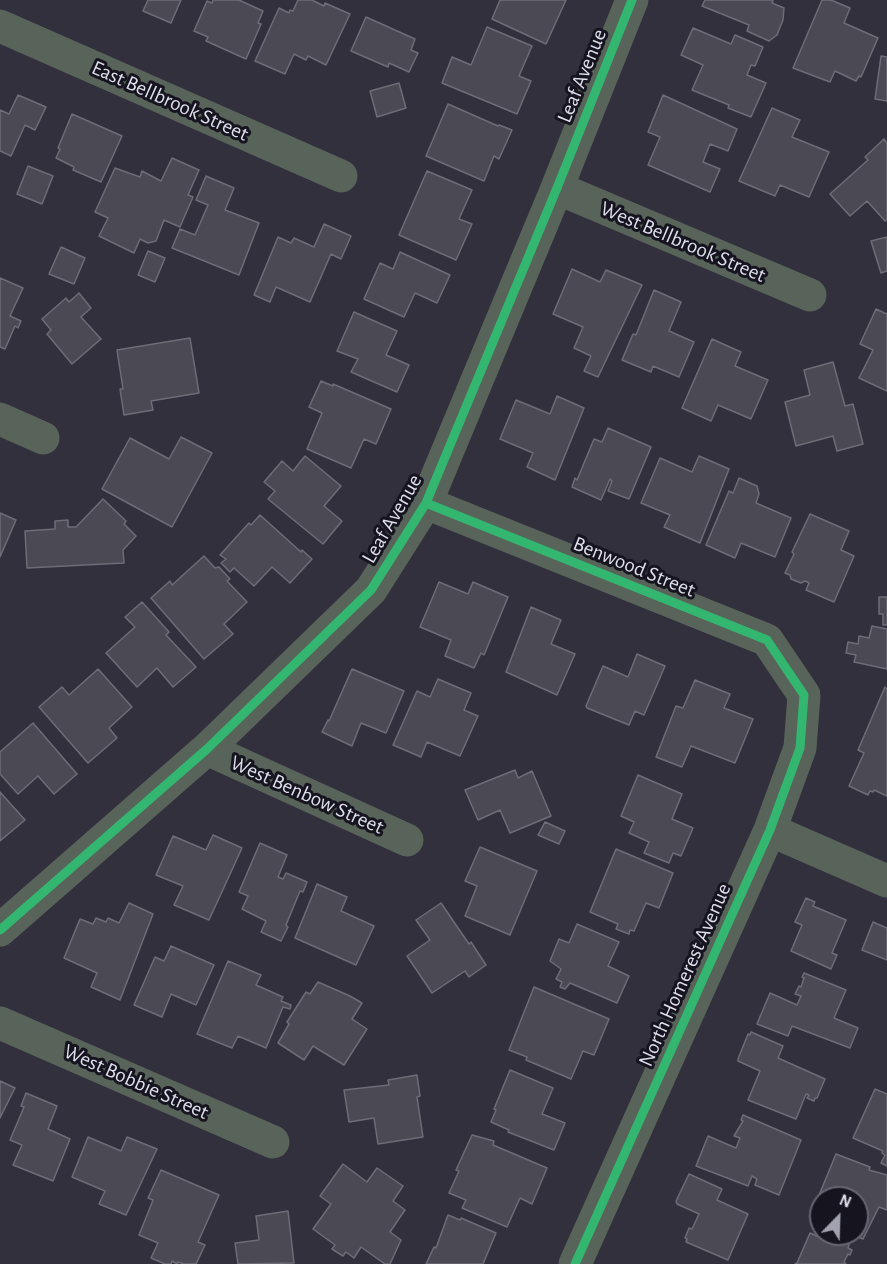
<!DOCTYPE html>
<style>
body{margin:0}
#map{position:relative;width:887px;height:1264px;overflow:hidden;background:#31303c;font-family:"Alegreya Sans",sans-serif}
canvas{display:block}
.north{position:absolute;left:809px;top:1186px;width:60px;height:60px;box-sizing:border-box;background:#16151f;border:2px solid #666571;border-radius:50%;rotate:23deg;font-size:16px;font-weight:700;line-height:24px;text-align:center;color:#dfdeec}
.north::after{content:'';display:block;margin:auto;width:21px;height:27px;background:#a2a1ae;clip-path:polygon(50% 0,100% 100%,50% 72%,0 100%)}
</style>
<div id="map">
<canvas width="887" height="1264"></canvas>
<div class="north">N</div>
</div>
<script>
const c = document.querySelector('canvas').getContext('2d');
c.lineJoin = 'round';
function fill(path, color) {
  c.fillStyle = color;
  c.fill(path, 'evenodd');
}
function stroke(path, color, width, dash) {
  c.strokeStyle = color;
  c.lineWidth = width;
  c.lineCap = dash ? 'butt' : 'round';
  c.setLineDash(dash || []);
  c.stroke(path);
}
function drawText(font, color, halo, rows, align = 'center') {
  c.font = font + ' "Alegreya Sans",sans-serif';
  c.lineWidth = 6;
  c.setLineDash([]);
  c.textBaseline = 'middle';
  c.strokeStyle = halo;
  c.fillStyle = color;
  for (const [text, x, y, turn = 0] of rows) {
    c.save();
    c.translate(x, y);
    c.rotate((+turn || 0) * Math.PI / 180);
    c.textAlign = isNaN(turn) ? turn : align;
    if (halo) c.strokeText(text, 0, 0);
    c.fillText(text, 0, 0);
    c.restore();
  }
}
const building = new Path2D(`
 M148 0H181L171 23 143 11Z
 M213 0H239L263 11 258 23 261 24 246 59 206 41 208 37 194 31 207 1 212 3Z
 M298 0H312L324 6 325 3 350 14 326 65 308 56 306 60 294 54 285 74 255 61 279 8 289 13 290 10 293 11Z
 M500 0H566L546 44 492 19Z
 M705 0H773L772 3 784 8 783 20 777 35 769 41 747 31 749 25 702 6Z
 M822 0H831L850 8 844 23 878 38 861 77 859 76 856 81 835 71 830 82 793 68Z
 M366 17 415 39 411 50 418 53 409 72 389 63 388 67 351 51Z
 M487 27 532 46 519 76 531 81 517 114 442 83 452 57 471 65Z
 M693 28 731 44 735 35 763 47 755 66 751 65 747 75 766 83 751 117 728 108 729 105 692 90 703 65 681 55Z
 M881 56 887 57V101L875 99Z
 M399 83 406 108 377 117 370 91Z
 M18 95 46 107 35 130 25 125 11 156 0 151V110L9 114Z
 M663 95 737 129 728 151 710 144 703 162 720 169 710 192 648 165 660 137 648 132Z
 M448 104 498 126 499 125 512 130 499 159 494 156 484 181 426 156Z
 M772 108 800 120 792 137 829 152 809 197 780 185 775 196 739 181Z
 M72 114 122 136 101 182 73 170 74 167 56 158 60 149 58 148Z
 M884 139 887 143V220L885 221 867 201 850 216 830 194 868 160 865 157Z
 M172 158 199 170 188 195 193 197 180 227 164 220 156 241 148 243 140 239 134 253 99 236 108 218 95 212 115 168 140 177 142 171 161 181Z
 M28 166 53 176 42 204 17 194Z
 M427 171 472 190 459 219 472 224 456 260 399 235Z
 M206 176 234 188 225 210 259 223 239 275 172 248 180 229 195 235 208 205 196 200Z
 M324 224 351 236 341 259 331 254 310 302 276 287 270 302 254 295 278 237 291 243 294 238 314 247Z
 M887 237V271L881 273 871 241Z
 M61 247 85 258 74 284 49 274Z
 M148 251 165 258 155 282 138 275Z
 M400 252 450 275 437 303 415 293 404 317 364 299 380 263 393 269Z
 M572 269 600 282 606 270 642 285 598 377 584 371 591 356 574 348 583 327 553 314Z
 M0 278 23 288 10 316 21 321 18 328 15 326 5 349 0 347Z
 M654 290 681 302 669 331 694 342 679 377 653 366 651 372 622 360 633 334 636 335Z
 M79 293 91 308 81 317 101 339 72 364 47 334 51 330 42 319 66 298 69 302Z
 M876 309 887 314V391L859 378 873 350 860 344Z
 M354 312 397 331 386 355 409 365 397 392 351 372 358 359 337 351Z
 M190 338 199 393 151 401 153 410 124 415 120 389H123L117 350Z
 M712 339 741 352 735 366 768 380 751 419 718 405 711 421 682 408Z
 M833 362 845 406 853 404 863 444 837 451 833 436 796 446 785 402 810 395 804 370Z
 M321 381 333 386V384L391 409 376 444 364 439 351 468 307 449 322 413 309 407Z
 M557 396 584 408 555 480 527 467 533 453 500 439 516 400 550 414Z
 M608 428 651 447 629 499 608 491 612 481 610 479 601 500 572 487 575 478 577 480 594 439 602 442Z
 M181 437 212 453 172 527 102 489 130 438 169 459Z
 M305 456 341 486 324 506 342 521 323 544 268 499 275 491 264 482 282 461 293 471Z
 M699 456 729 469 700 543 664 527 670 515 641 503 660 458 692 472Z
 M739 478 757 486 759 494 756 503 791 518 775 557 741 543 735 558 706 545 729 491 733 493Z
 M103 499 126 521 124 524 136 536 123 550 124 563 27 568 25 531 55 529V521L68 520V527H76Z
 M0 513 16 520 0 557Z
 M810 514 849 531 841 550 854 556 834 602 806 590 809 583 805 581 801 583 791 579 790 575 785 573 794 554 792 552Z
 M260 515 301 552 302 550 312 559 290 583 272 567 254 586 234 568 230 572 221 563 226 559 220 555 249 523 251 525Z
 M204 556 215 568 219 567 230 579 227 581 247 602 224 624 233 634 204 659 151 598 170 581 172 585Z
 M439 582 468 594 473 582 508 597 484 655 481 653 474 668 445 656 451 640 420 627Z
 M879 597H887V625H883V614H879Z
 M142 602 169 632 166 635 196 667 173 687 157 668 137 687 106 653 135 627 125 617Z
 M531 607 561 620 551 644 575 654 557 695 506 672Z
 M872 626 887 629V669L854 662 856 655 846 653 848 642 858 644 859 636 869 638Z
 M637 654 665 666 644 715 635 711 629 725 587 708 586 706 603 666 628 677Z
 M98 669 132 707 109 728 117 738 88 763 39 707 62 687 69 695Z
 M352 669 404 691 386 733 361 723 352 746 322 732 328 720 329 721Z
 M438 679 471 693 464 710 478 716 460 756 427 742 421 757 393 745 417 691 430 697Z
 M695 680 730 694 724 708 753 719 735 763 691 746 682 767 656 757 676 706 683 708Z
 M885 687 887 689V796L874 790 873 792 870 791 868 795 849 786 864 753 858 750Z
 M33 723 77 774 54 794 38 776 18 794 0 774V752Z
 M515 770 518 778 532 771 551 816 510 833 500 810 478 820 465 790Z
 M638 775 682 794 672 819 693 828 681 856 673 853 669 863 644 853 649 842 629 833 634 822 621 816Z
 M0 792 25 820 0 841Z
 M545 822 565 831 559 844 538 835Z
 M213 835 242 848 209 920 174 905 183 886 156 875 173 836 206 850Z
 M260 843 287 855 278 877 283 879 286 873 307 882 303 892 300 891 286 925 288 927 281 941 261 932 266 921 242 909 248 896 239 892Z
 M480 847 537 871 510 935 465 916 477 886 465 881Z
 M616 849 673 873 659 908 646 903 634 931 630 930 629 934 616 929 618 924 590 912Z
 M317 884 347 897 341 911 374 926 356 965 295 938Z
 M806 898 815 902 813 906 846 920 832 953 837 955 831 969 791 951 802 925 795 922Z
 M129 903 153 914 120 1000 91 987 97 973 64 958 80 919 93 924 96 918 106 922 108 918 119 923Z
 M441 903 469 944 471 942 486 965 469 977 465 971 432 993 407 956 430 940 416 920Z
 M873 922 887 928V960L862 950Z
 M577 924 619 942 608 966 629 976 617 1003 570 983 565 989 560 987 562 982 556 979 561 969 550 961 559 939 569 943Z
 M171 946 214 965 196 1005 171 994 162 1017 134 1005 155 957 164 961Z
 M228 961 261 975 256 985 283 997 281 1001 291 1005 290 1009 283 1007 266 1048 238 1036 232 1048 197 1034Z
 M804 973 846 990 834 1018 858 1028 850 1048 792 1026 788 1036 757 1024 770 993 797 1005 801 996 795 994 799 986 801 987 804 978 802 977Z
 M318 982 350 996 362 1003 352 1019 367 1029 344 1065 313 1046 304 1060 278 1043 289 1024 287 1022 306 992 310 994Z
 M534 987 609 1019 594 1055 583 1051 571 1079 526 1060 527 1057 509 1050Z
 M751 1032 783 1046 778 1058 825 1079 817 1098H815L814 1101 807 1098 809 1095 806 1094 796 1119 748 1100 760 1071 738 1061V1059L748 1034 750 1035Z
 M510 1070 553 1088 542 1114 565 1123 554 1150 508 1132 509 1130 491 1122 496 1110 494 1109Z
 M417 1075 420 1096 417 1097 423 1137 378 1144 374 1118 349 1122 344 1090 389 1085 388 1080Z
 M0 1081 15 1088 0 1118Z
 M875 1089 887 1094V1166L881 1163 885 1155 882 1153 883 1151 853 1138Z
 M26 1093 57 1106 48 1129 70 1139 53 1181 13 1165 22 1145 10 1140 24 1107 21 1106Z
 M743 1115 801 1140 779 1195 755 1185 757 1179 752 1176 748 1186 696 1166 708 1136 736 1148 740 1138 734 1136 743 1121 741 1120Z
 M472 1135 494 1141 493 1145 547 1168 532 1204 520 1198 507 1227 462 1208 466 1200 449 1193 459 1171 456 1170Z
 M88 1137 121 1151 127 1137 157 1149 126 1215 99 1204 105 1191 72 1177Z
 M836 1154 870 1167 869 1170 887 1175V1210L879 1207 863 1239 851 1234H857V1198H821V1201L817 1200Z
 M343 1164 367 1182 377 1168 403 1186 393 1201 405 1210 390 1232 401 1240 390 1264H385L361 1247 354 1258 346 1252 343 1256 332 1249 335 1245 313 1229 331 1204 320 1196Z
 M161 1170 219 1195 198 1242 205 1245 196 1264H184L178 1262 177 1264 172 1261 171 1264H165L151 1258 158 1243 139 1235 153 1200 148 1198Z
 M689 1174 722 1189 717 1200 748 1214 728 1260 686 1242 687 1239 685 1238 689 1228 692 1229 699 1214 677 1204 676 1201Z
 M288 1211 294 1263 238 1264 235 1243 259 1240 256 1216Z
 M448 1215 460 1220 461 1218 496 1233 483 1264H426L434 1247 436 1248Z
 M810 1233 826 1240 828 1235 836 1238 834 1243 839 1245 841 1241 849 1244 848 1248 852 1250 850 1255 848 1254 844 1262 846 1264H795L797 1263Z`);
fill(building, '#4b4a54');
stroke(building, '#6e6c77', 1.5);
stroke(new Path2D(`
 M0 26 341 176
 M557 188 810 295
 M0 419 43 438
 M426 503 767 640 804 695 800 748 770 830 575 1264
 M207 749 407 840
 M770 830 887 881
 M0 930 207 749 371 590 426 503 557 188 632 0
 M0 1023 273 1142`), '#586359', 33);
stroke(new Path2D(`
 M426 503 767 640 804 695 800 748 770 830 575 1264
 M0 930 207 749 371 590 426 503 557 188 632 0`), '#33b770', 9);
drawText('21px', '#dfdeec', '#16151f', [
 ["Leaf Avenue",582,76,-68],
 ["East Bellbrook Street",170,101,24],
 ["West Bellbrook Street",683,242,23],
 ["Leaf Avenue",392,519,-60],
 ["Benwood Street",634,567,22],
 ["West Benbow Street",307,795,24],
 ["North Homerest Avenue",685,975,-66],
 ["West Bobbie Street",136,1082,24]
]);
</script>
